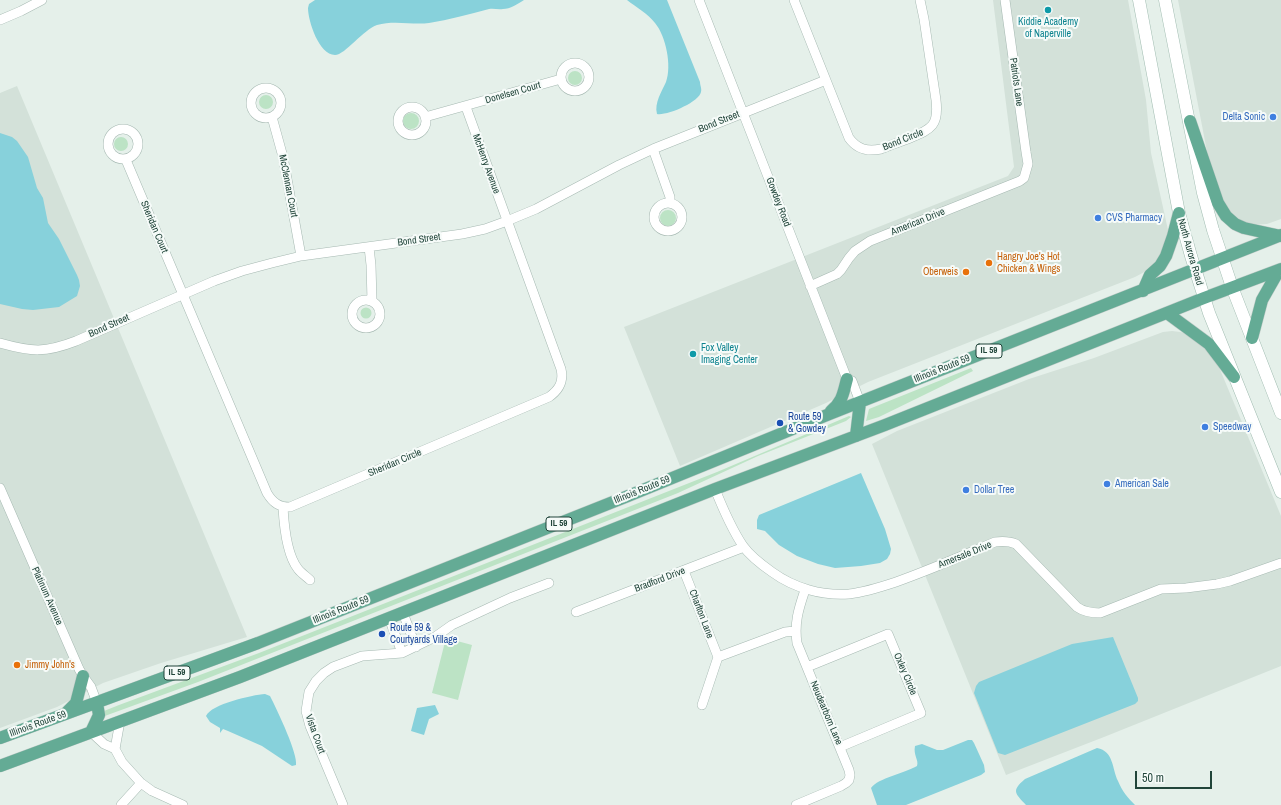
<!DOCTYPE html>
<style>
body{margin:0}
#map{position:relative;width:1281px;height:805px;overflow:hidden;background:#e5f0ea;font-family:"Archivo Narrow",sans-serif}
canvas{display:block}
.scale{position:absolute;left:1135px;top:771px;width:77px;height:18px;box-sizing:border-box;border:2px solid #21453a;border-top:0;padding-left:5px;font-size:12px;line-height:14px;white-space:nowrap;color:#21453a;-webkit-text-stroke:3px #f6fbf9;paint-order:stroke}
</style>
<div id="map">
<canvas width="1281" height="805"></canvas>
<div class="scale">50 m</div>
</div>
<script>
const c = document.querySelector('canvas').getContext('2d');
c.lineJoin = 'round';
function fill(path, color) {
  c.fillStyle = color;
  c.fill(path, 'evenodd');
}
function stroke(path, color, width, dash) {
  c.strokeStyle = color;
  c.lineWidth = width;
  c.lineCap = dash ? 'butt' : 'round';
  c.setLineDash(dash || []);
  c.stroke(path);
}
function drawText(font, color, halo, rows, align = 'center') {
  c.font = font + ' "Archivo Narrow",sans-serif';
  c.lineWidth = 4;
  c.setLineDash([]);
  c.textBaseline = 'middle';
  c.strokeStyle = halo;
  c.fillStyle = color;
  for (const [text, x, y, turn = 0] of rows) {
    c.save();
    c.translate(x, y);
    c.rotate((+turn || 0) * Math.PI / 180);
    c.textAlign = isNaN(turn) ? turn : align;
    if (halo) c.strokeText(text, 0, 0);
    c.fillText(text, 0, 0);
    c.restore();
  }
}
fill(new Path2D(`
 M993 0H1128L1146 100 1151 153 1168 230 1167 240 1159 258 1150 269 1135 277 868 382 826 403 680 466 624 327 1008 176 1014 167Z
 M1178 0H1281V219L1267 224 1248 225 1232 215 1220 197 1208 157Z
 M17 86 247 637 161 663 103 683 57 707 0 728V93Z
 M1172 331 1180 332 1190 334 1202 342 1219 367 1281 516V666L1104 737 1006 775 872 444 897 431 1029 379 1094 358 1163 332Z`), '#d3e1d9');
fill(new Path2D(`
 M568 78a7 7 0 1 1 14 0a7 7 0 1 1-14 0Z
 M259 102a7 7 0 1 1 14 0a7 7 0 1 1-14 0Z
 M403 121a8 8 0 1 1 16 0a8 8 0 1 1-16 0Z
 M114 144a7 7 0 1 1 14 0a7 7 0 1 1-14 0Z
 M660 218a8 8 0 1 1 16 0a8 8 0 1 1-16 0Z
 M360.5 313a5.5 5.5 0 1 1 11 0a5.5 5.5 0 1 1-11 0Z
 M971 368 973 371 879 417 866 421 869 409Z
 M849 416 851 417 846 421 758 456 678 493 198 682 102 717 104 711 119 705 259 653 717 472Z
 M446 638 472 645 458 700 432 693Z`), '#bce3c5');
fill(new Path2D(`
 M315 0H524C518 4 510 9 503 9 498 10 494 8 489 9 469 14 449 20 429 23 412 25 394 20 377 25 364 29 345 55 335 55 319 55 308 21 308 8L309 4Z
 M627 0H667L700 82C700 85 702 89 701 92 699 102 667 116 657 114 654 103 662 91 666 82 672 66 666 36 655 23 648 14 636 7 627 0Z
 M0 133 12 137 17 141 28 157 37 188 43 198 48 223 59 239 77 275 79 280 80 286 77 296 59 307 33 310 22 309 0 304Z
 M861 473 885 529 891 549 890 554 887 559 880 563 861 566 835 568 818 564 797 556 779 545 765 531 757 529V520L759 515Z
 M1113 637 1138 698V701L1135 704 1005 755 998 753 974 693 976 686 979 682 1072 644Z
 M265 694 270 696 272 700C278 712 298 754 296 765L292 766 262 746 228 731 223 729 220 733V728L210 722 206 716C211 704 252 695 265 694Z
 M435 705 439 714 429 719 424 735 411 731 417 708Z
 M968 740H972L974 743 984 765 985 772 981 775 906 805H877L871 788C878 778 905 773 917 766 919 760 913 755 915 746L922 744 937 750H943Z
 M1097 748C1114 751 1112 769 1118 781 1122 791 1128 798 1135 805H1026C1015 793 1011 791 1025 779Z`), '#87d1db');
const street = new Path2D(`
 M699 0 847 379 852 381 860 402
 M794 0 849 138C857 149 867 152 881 149 890 145 900 142 910 138 932 129 939 125 936 100L924 19 920 0
 M0 20 21 11 42 0
 M561 77a14 14 0 1 1 28 0a14 14 0 1 1-28 0Z
 M251 103a15 15 0 1 1 30 0a15 15 0 1 1-30 0Z
 M398 121a14 14 0 1 1 28 0a14 14 0 1 1-28 0Z
 M272 117 283 157 301 256
 M425 117 561 79
 M108 144a15 15 0 1 1 30 0a15 15 0 1 1-30 0Z
 M653 149 670 197V203
 M126 160 267 493C273 503 279 507 290 507L549 397C559 390 564 382 561 369L466 107
 M654 217a14 14 0 1 1 28 0a14 14 0 1 1-28 0Z
 M369 247 371 265 372 301
 M810 286 837 274 841 270 849 258 855 251 870 241 1020 181 1024 178 1028 164 1026 152 1005 0
 M352 314a14 14 0 1 1 28 0a14 14 0 1 1-28 0Z
 M0 343C32 352 45 353 76 341L214 281 242 271 272 263 301 256 462 234 485 229 507 221 536 209 619 165 653 149 826 80
 M0 488 79 669 83 676 91 687 97 703
 M715 489C723 509 731 528 743 546 751 557 762 565 772 572 794 588 822 596 849 594 866 592 881 587 896 582 930 570 962 556 995 542 1003 541 1009 541 1016 544L1077 607C1084 612 1091 613 1100 613L1161 589 1186 588 1217 584 1230 581 1281 563
 M283 507C284 526 287 555 298 569 301 573 307 577 310 580
 M684 571 718 657
 M576 612 744 547
 M403 613 416 647
 M389 618 402 653
 M807 667 888 634 921 713 840 747
 M702 705 718 657 785 632 795 631
 M91 732 104 744 115 749 122 762 141 783 152 791 183 805
 M115 749 120 721
 M121 805 141 783
 M343 805 310 726 306 711 309 692 316 681 324 673 333 667 362 656 402 653 435 637 452 625 510 598 549 583
 M796 805 841 786 846 783 849 780 850 775 849 770 797 643C794 622 799 608 805 590`);
const secondary = new Path2D(`
 M1139 0 1179 213 1191 256 1209 313 1281 492
 M1165 0 1203 193 1213 230 1232 287 1281 413`);
const primary = new Path2D(`
 M1190 121 1218 203 1226 216 1235 224 1244 228 1280 236
 M1143 291 1150 275 1160 266 1166 256 1173 236 1179 213
 M1167 313 1209 344 1234 377
 M1252 338 1262 300 1279 270
 M831 411C843 401 843 393 847 379
 M856 436 860 402
 M67 712 76 703 83 676
 M91 732 99 715 97 703
 M0 738 258 643 628 496 827 415 1281 235
 M0 766 240 677 715 489 885 425 1204 298 1281 269`);
stroke(street, '#a6b9b2', 10);
stroke(secondary, '#a2bdb2', 13);
stroke(primary, '#c1cbc8', 13);
stroke(street, '#fff', 9);
stroke(secondary, '#fff', 12);
stroke(primary, '#64ab95', 12);
for (const [x, y, r, color] of [
 [1048,10,4,"#0f9aa8"],
 [1273,117,4,"#3f7fe0"],
 [1098,218,4,"#3f7fe0"],
 [989,263,4,"#e8710a"],
 [966,272,4,"#e8710a"],
 [693,354,4,"#0f9aa8"],
 [780,423,4,"#1a4fb4"],
 [1205,427,4,"#3f7fe0"],
 [1107,484,4,"#3f7fe0"],
 [966,490,4,"#3f7fe0"],
 [382,634,4,"#1a4fb4"],
 [17,665,4,"#e8710a"]
]) {
  const dot = new Path2D();
  dot.arc(x, y, r, 0, 2 * Math.PI);
  c.fillStyle = color;
  c.fill(dot);
  stroke(dot, '#f6fbf9', 1.5);
}
for (const [x, y, w] of [
 [989,351,26],
 [559,524,26],
 [177,673,26]
]) {
  const box = new Path2D();
  box.roundRect(x - w / 2, y - 7, w, 14, 3);
  c.fillStyle = '#f6fbf9';
  c.fill(box);
  stroke(box, '#21453a', 1);
}
drawText('bold 9px', '#21453a', null, [
 ["IL 59",989,351],
 ["IL 59",559,524],
 ["IL 59",177,673]
]);
drawText('10px', '#0d838f', '#f6fbf9', [
 ["Kiddie Academy",1048,22],
 ["of Naperville",1048,34],
 ["Fox Valley",701,348,"left"],
 ["Imaging Center",701,360,"left"]
]);
drawText('10px', '#21453a', '#f6fbf9', [
 ["Patriots Lane",1016,82,82],
 ["Donelsen Court",513,93,-16],
 ["Bond Street",719,122,-22],
 ["Bond Circle",903,140,-22],
 ["McHenry Avenue",486,164,70],
 ["McClennan Court",288,186,79],
 ["Gowdey Road",778,202,69],
 ["American Drive",918,222,-22],
 ["Sheridan Court",154,227,67],
 ["Bond Street",419,240,-8],
 ["North Aurora Road",1190,252,74],
 ["Bond Street",109,326,-24],
 ["Illinois Route 59",942,369,-22],
 ["Sheridan Circle",395,463,-23],
 ["Illinois Route 59",642,490,-22],
 ["Amersale Drive",965,555,-22],
 ["Bradford Drive",660,580,-21],
 ["Platinum Avenue",47,596,66],
 ["Illinois Route 59",341,610,-22],
 ["Charlton Lane",701,614,69],
 ["Oxley Circle",905,674,67],
 ["Neudearborn Lane",826,713,67],
 ["Illinois Route 59",38,724,-20],
 ["Vista Court",315,734,70]
]);
drawText('10px', '#366cbe', '#f6fbf9', [
 ["Delta Sonic",1265,117,"right"],
 ["CVS Pharmacy",1106,218],
 ["Speedway",1213,427],
 ["American Sale",1115,484],
 ["Dollar Tree",974,490]
], 'left');
drawText('10px', '#c56008', '#f6fbf9', [
 ["Hangry Joe's Hot",997,257],
 ["Chicken & Wings",997,269],
 ["Oberweis",958,272,"right"],
 ["Jimmy John's",25,665]
], 'left');
drawText('10px', '#164399', '#f6fbf9', [
 ["Route 59",788,417],
 ["& Gowdey",788,429],
 ["Route 59 &",390,628],
 ["Courtyards Village",390,640]
], 'left');
</script>
